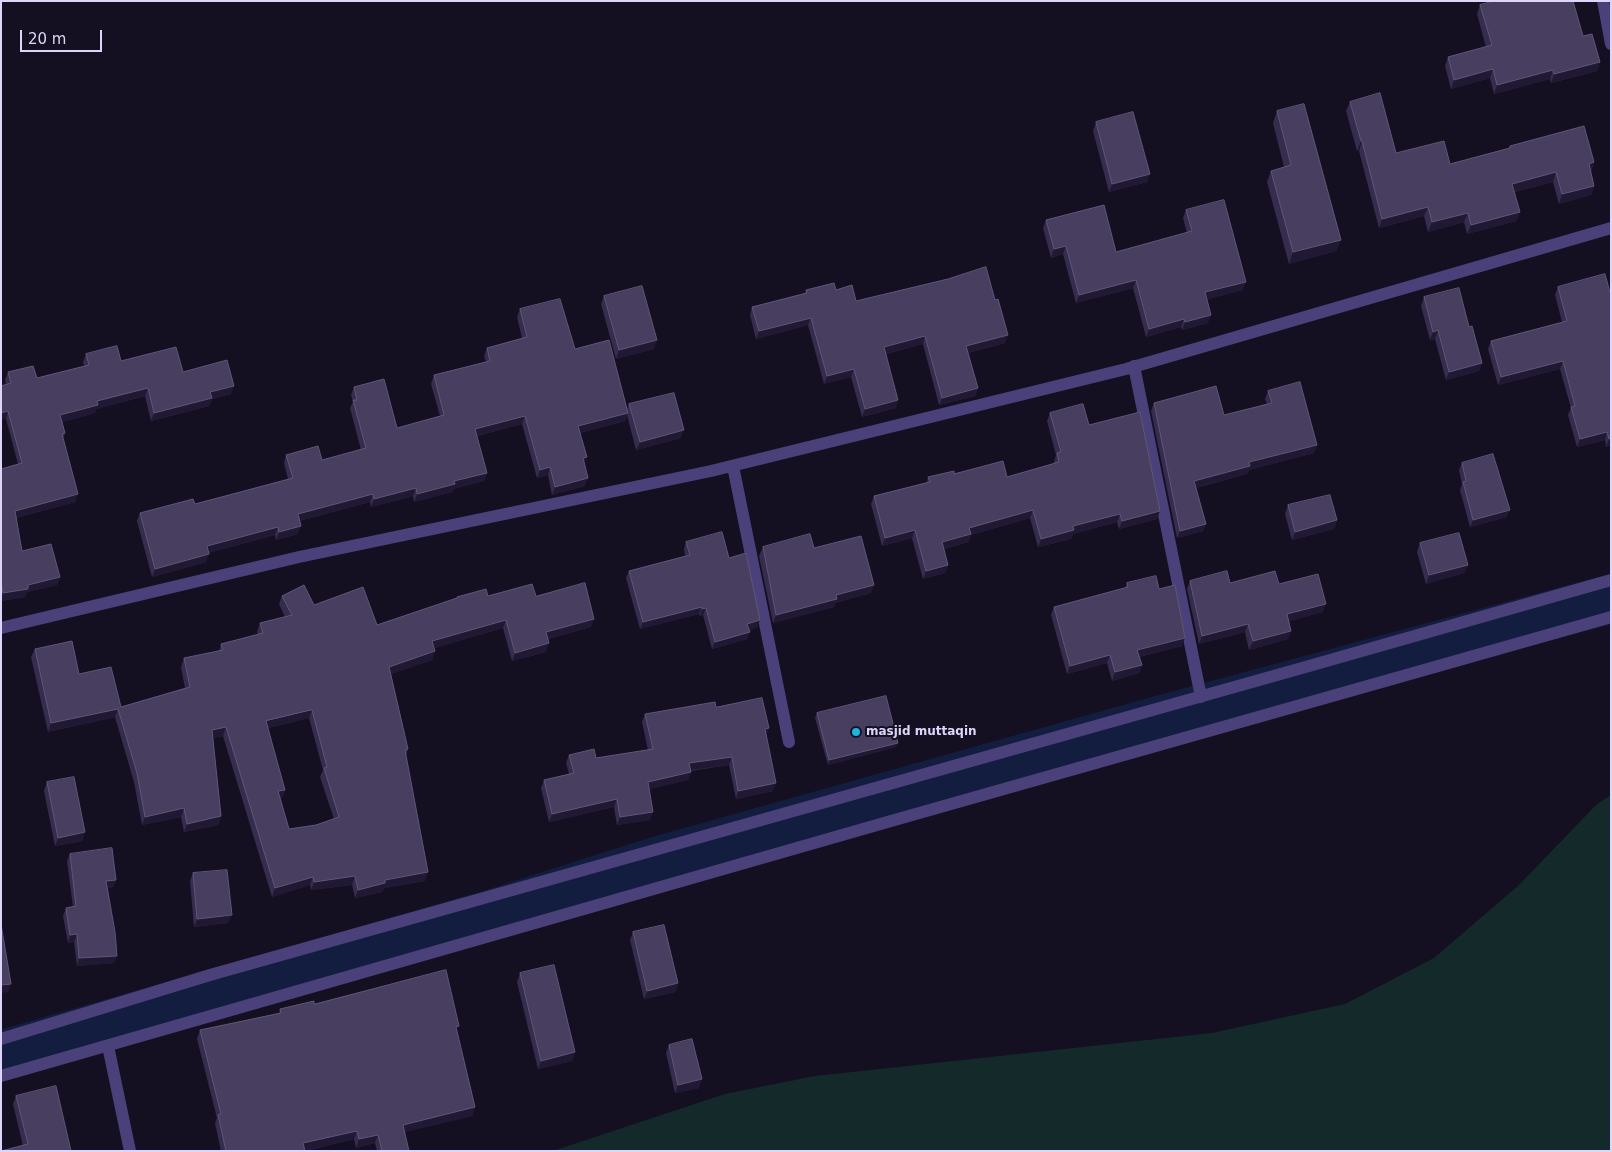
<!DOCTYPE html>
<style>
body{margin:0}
#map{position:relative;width:1612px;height:1152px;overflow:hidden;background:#151021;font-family:"DejaVu Sans",sans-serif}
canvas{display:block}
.frame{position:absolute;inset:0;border:2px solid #ded6fa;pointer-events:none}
.scale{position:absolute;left:20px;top:30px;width:82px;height:22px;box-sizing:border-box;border:2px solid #ded6fa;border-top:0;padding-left:6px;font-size:15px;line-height:18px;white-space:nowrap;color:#ded6fa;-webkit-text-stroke:4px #151021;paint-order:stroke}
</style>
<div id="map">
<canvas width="1612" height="1152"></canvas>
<div class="frame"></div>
<div class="scale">20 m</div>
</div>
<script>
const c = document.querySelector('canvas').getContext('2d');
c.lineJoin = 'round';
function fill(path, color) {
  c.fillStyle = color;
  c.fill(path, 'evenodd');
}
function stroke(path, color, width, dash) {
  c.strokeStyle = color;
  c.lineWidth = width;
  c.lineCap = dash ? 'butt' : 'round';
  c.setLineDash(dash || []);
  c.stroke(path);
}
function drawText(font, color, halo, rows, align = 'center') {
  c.font = font + ' "DejaVu Sans",sans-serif';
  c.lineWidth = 4;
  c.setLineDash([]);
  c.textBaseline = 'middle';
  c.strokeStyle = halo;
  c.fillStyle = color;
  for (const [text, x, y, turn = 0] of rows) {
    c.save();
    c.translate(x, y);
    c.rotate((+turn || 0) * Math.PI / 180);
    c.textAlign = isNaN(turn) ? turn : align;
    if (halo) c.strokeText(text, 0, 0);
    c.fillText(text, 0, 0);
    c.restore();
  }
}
fill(new Path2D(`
 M1611 795V1151H553L725 1094 815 1076 1212 1033 1345 1004 1434 958 1519 885 1596 805Z`), '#14292a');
stroke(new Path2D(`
 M1 1055 488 915 657 861 1160 720 1611 599`), '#121d3f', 49);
stroke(new Path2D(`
 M1134 366 1201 697
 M733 466 789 742
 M1 628 299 557 711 471 1126 369 1611 228
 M1 1039 210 975 1302 668 1611 580
 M108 1046 130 1151
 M1 1076 891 821 1611 617`), '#4a417b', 12);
stroke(new Path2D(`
 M1603 1 1611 44`), '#4a417b', 12);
fill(new Path2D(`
 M1480 5 1583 36 1600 62 1597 71 1551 83 1550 79 1494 94 1490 78 1451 89 1445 66 1448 57 1486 47 1477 14Z
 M1350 102 1396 153 1450 164 1509 148 1510 146 1594 162 1591 171 1594 186 1591 195 1559 204 1553 182 1514 192 1520 212 1516 221 1467 234 1464 222 1428 232 1424 216 1379 228 1359 151H1357L1346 111Z
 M1277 111 1341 240 1336 251 1289 264 1267 182 1271 171 1284 167 1273 123Z
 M1096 122 1147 182 1109 192 1093 131Z
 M1186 210 1243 290 1207 299 1208 323 1182 330 1181 327 1146 337 1133 288 1076 303 1063 254 1051 258 1043 228 1046 220 1116 252 1187 233 1183 218Z
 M1558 287 1611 296V445L1606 447 1605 440 1577 447 1568 415 1571 408 1560 369 1498 385 1488 349 1491 341 1562 322 1555 295Z
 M806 290H836L856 301 1005 343 968 353 978 388 975 396 939 405 923 344 886 354 896 408 862 417 851 377 824 384 808 325 756 339 750 315 752 307 805 293Z
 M604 296 654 349 616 359 601 304Z
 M1424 297 1482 363 1479 371 1446 380 1435 339 1430 340 1421 306Z
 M520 309 575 349 627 410 629 404 681 438 636 450 627 415 625 421 580 433 584 464 585 486 552 495 548 475 537 478 522 424 477 436 487 473 484 481 453 489 452 492 414 502 413 496 371 507 370 502 299 521 298 534 276 540 275 535 208 553 206 562 152 577 137 521 140 513 195 504 288 479 284 463 286 455 322 460 361 450 350 408 353 402 351 395 354 387 397 428 440 416 431 384 434 375 486 362 484 356 487 348 522 338 517 317Z
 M86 354 121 361 183 372 231 394 212 399 209 406 151 421 145 396 96 409 95 413 62 422 65 433 63 439 75 502 16 518 22 551 60 577 57 585 27 592 25 597 1 601V469L18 464 6 419V385L5 380 8 372 37 378 84 366 83 362Z
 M1268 391 1317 445 1314 453 1249 470 1247 474 1196 488 1206 524 1203 531 1177 538 1151 411 1154 403 1224 415 1267 404 1265 399Z
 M1050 413 1089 425 1157 519 1119 529 1117 522 1073 534 1071 539 1038 547 1030 518 971 535 968 542 944 549 948 565 945 573 923 579 912 538 882 546 871 504 874 496 927 482 928 477 954 474 1007 477 1054 464V462L1056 455 1047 421Z
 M1462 463 1507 517 1470 527 1460 490 1462 484 1459 470Z
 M1288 505 1337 520 1334 529 1292 540 1285 514Z
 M686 542 729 558 760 620 757 627 749 630 747 639 712 649 703 615 700 616 699 614 640 629 626 578 629 571 685 556 684 549Z
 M1420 543 1468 565 1464 573 1426 584 1417 552Z
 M763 547 814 548 871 593 835 603 834 607 773 623 759 556Z
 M1190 581 1230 583 1279 584 1323 612 1289 621 1288 639 1249 650 1245 632 1199 644 1187 589Z
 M1127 583 1159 589 1182 646 1139 657 1142 665 1139 673 1112 681 1107 663 1067 674 1051 615 1054 607 1125 588Z
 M282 596 314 605 377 625 456 599 457 597 536 596 591 627 548 639 546 652 512 661 503 628 434 648 435 651 432 660 391 674 408 749 406 756 425 881 384 888 382 892 355 898 352 885 311 890 310 885 272 897 223 736 213 738 221 816 218 825 184 832 181 817 142 825 134 782 115 717 48 732 31 657 35 649 79 674 121 707 185 688 181 667 184 658 219 651 221 644 258 634 257 632 260 623 285 617 279 604ZM309 718 323 770 320 777 334 819 316 825 289 829 280 798H282L285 790 268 728Z
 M716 707 769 728 766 735 773 791 736 799 729 765 691 771V772L688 780 649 789 650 820 617 825 614 807 549 822 541 788 544 780 569 774 566 763 569 755 596 758 648 750 642 722 645 714Z
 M817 713 896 747 828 765 815 718Z
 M47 782 85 832 82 841 55 846 44 791Z
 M70 854 116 880 113 887 107 888 114 963 77 966 74 942 68 943 63 916 66 908 73 907 67 861Z
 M193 873 228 923 194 927 190 881Z
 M633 932 678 983 675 992 644 999 630 940Z
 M520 973 575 1052 572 1061 538 1069 517 982Z
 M314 1004 457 1032 475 1107 472 1116 404 1132 409 1151H377L375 1143 356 1148 354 1139 305 1151H221L215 1123 217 1118 197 1039 200 1030 279 1013 280 1009Z
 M669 1045 699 1088 675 1093 666 1053Z
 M16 1096 71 1151 23 1146 13 1104Z`), '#362c4d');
fill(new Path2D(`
 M1600 62 1597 71 1551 83 1554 74Z
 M1493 69 1490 78 1451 89 1454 80Z
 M1553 70 1550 79 1494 94 1497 85Z
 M1361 141H1362L1359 151H1357Z
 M1594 162 1590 172 1589 164Z
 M1556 172 1553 182 1509 193 1512 184Z
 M1150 174 1147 182 1109 192 1112 184Z
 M1594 186 1591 195 1559 204 1562 194Z
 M1428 207 1424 216 1379 228 1382 219Z
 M1520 212 1516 221 1467 234 1471 225Z
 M1468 213 1464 222 1428 232 1432 222Z
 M1341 240 1336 251 1289 264 1293 252Z
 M1066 246 1063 254 1051 258 1054 249Z
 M1136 280 1133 288 1076 303 1079 295Z
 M1246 282 1243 290 1202 301 1205 292Z
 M1211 315 1208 323 1182 330 1185 322Z
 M811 318 808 325 756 339 759 331Z
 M1184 319 1181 327 1146 337 1149 329Z
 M1438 330 1435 339 1430 340 1433 332Z
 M1008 335 1005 343 963 354 966 346Z
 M925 336 923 344 881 355 884 347Z
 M657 340 654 349 616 359 619 350Z
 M1563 361 1560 369 1498 385 1501 377Z
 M1482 363 1479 371 1446 380 1449 372Z
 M854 369 851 377 824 384 827 376Z
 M234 386 231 394 212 399 209 406 151 421 154 413 210 392Z
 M148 388 145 396 96 409 95 413 58 423 60 415 97 401Z
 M978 388 975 396 939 405 942 398Z
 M898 400 896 408 862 417 865 409Z
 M8 411 6 419 1 420V413Z
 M628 413 625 421 575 434 578 426Z
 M525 416 522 424 472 437 475 429Z
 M684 430 681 438 636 450 640 442Z
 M1607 432 1605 440 1577 447 1580 439Z
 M1611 438V445L1606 447 1609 439Z
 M1317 445 1314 453 1249 470 1247 474 1191 489 1194 481 1249 462Z
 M587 457 584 465 583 458Z
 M550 467 548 475 537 478 540 470Z
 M487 473 484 481 453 489 452 492 414 502 417 494 454 481Z
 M588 478 585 486 552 495 555 487Z
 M416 488 413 496 371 507 374 499Z
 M78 494 75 502 12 519 15 511Z
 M373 494 370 502 295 522 298 514Z
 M1033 510 1030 518 971 535 968 542 939 550 942 542 969 528Z
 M1510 510 1507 517 1470 527 1473 520Z
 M1160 511 1157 519 1119 529 1122 521Z
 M1120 514 1117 522 1073 534 1071 539 1038 547 1041 539 1073 526Z
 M1337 520 1334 529 1292 540 1295 532Z
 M1206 524 1203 531 1177 538 1180 531Z
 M301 526 298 534 276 540 279 532Z
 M278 527 275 535 204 554 207 546Z
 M915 530 912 538 882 546 885 538Z
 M209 554 206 562 152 577 155 569Z
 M948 565 945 573 923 579 926 571Z
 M1468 565 1464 573 1426 584 1429 575Z
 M60 577 57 585 27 592 25 597 1 601 3 593 28 585Z
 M874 585 871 593 835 603 834 607 773 623 776 615 836 595Z
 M1326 604 1323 612 1284 623 1287 614Z
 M702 607 699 614 640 629 643 622Z
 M706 608 703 615 700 616 702 609Z
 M594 619 591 627 543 640 546 632Z
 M506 620 503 628 429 650 432 641Z
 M760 620 757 627 745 631 747 624Z
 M1248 624 1245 632 1199 644 1202 636Z
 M1291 631 1288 639 1249 650 1253 641Z
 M750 632 747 639 712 649 715 642Z
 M1185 638 1182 646 1134 658 1137 650Z
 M549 643 546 652 512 661 515 653Z
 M435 651 432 660 386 676 389 667Z
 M1110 655 1107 663 1067 674 1070 666Z
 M1142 665 1139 673 1112 681 1115 672Z
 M118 709 115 717 48 732 51 723Z
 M312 710 309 718 263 729 266 721Z
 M226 727 223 736 209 739 212 730Z
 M769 728 766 736 765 729Z
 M898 743 896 747 828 765 829 760Z
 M732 757 729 765 686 771 689 763Z
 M691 772 688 780 645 790 648 782Z
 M776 783 773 791 736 799 738 791Z
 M285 790 282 798 275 800 278 791Z
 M617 799 614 807 549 822 552 814Z
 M184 808 181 817 142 825 145 817Z
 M653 812 650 820 617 825 620 817Z
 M221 816 218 825 184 832 187 824Z
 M85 832 82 841 55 846 58 838Z
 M428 872 425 881 384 888 382 892 355 898 358 890 385 880Z
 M355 876 352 885 311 890 314 882Z
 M313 877 310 885 272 897 275 888Z
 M116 880 113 887 103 889 106 881Z
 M232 915 228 923 194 927 197 919Z
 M77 934 74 942 68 943 70 935Z
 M117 956 114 963 77 966 79 958Z
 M678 983 675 992 644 999 647 991Z
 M11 984 8 992 1 993V985Z
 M575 1052 572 1061 538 1069 541 1061Z
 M702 1079 699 1088 675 1093 678 1085Z
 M475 1107 472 1116 400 1133 403 1125Z
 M357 1131 354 1139 303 1151V1143Z
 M378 1135 375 1143 356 1148 359 1139Z`), '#211934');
const building = new Path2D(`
 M1494 1H1573L1583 36 1592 34 1600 62 1554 74 1553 70 1497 85 1493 69 1454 80 1448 57 1492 45 1480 5Z
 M1380 93 1396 153 1444 141 1450 164 1510 148V146L1584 126 1594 162 1589 164 1594 186 1562 194 1556 172 1512 184 1520 212 1471 225 1468 213 1432 222 1428 207 1382 219 1362 141H1361L1350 102Z
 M1304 104 1341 240 1293 252 1271 171 1291 165 1277 111Z
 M1133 112 1150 174 1112 184 1096 122Z
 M1224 200 1246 282 1205 292 1211 315 1185 322 1184 319 1149 329 1136 280 1079 295 1066 246 1054 249 1046 220 1104 205 1116 252 1192 231 1186 210Z
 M986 267 995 300 998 299 1008 335 966 346 978 388 942 398 925 336 884 347 898 400 865 409 854 369 827 376 811 318 759 331 752 307 807 293 806 290 834 283 836 290 852 285 856 301 948 279Z
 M1605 274 1611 296V438L1609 439 1607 432 1580 439 1571 407 1575 406 1563 361 1501 377 1491 341 1567 321 1558 287Z
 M642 286 657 340 619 350 604 296Z
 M1459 288 1469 327 1472 326 1482 363 1449 372 1438 330 1433 332 1424 297Z
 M560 299 575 349 609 340 628 413 578 426 587 457 583 458 588 478 555 487 550 467 540 470 525 416 475 429 487 473 454 481 455 484 417 494 416 488 374 499 373 494 298 514 301 526 279 532 278 527 207 546 209 554 155 569 140 513 193 499 195 504 293 478 286 455 318 446 322 460 366 448 353 400H357L354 387 384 379 397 428 444 415 434 375 490 361 487 348 527 337 520 309Z
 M117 346 121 361 176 347 183 372 227 360 234 386 210 392 212 398 154 413 148 388 97 401 98 405 60 415 65 433 62 434 78 494 15 511 22 551 51 544 60 577 28 585V589L3 593 2 586H1V469L22 463 8 411 1 413V386L11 383 8 372 33 366 37 378 89 365 86 354Z
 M1300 382 1317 445 1249 462 1250 466 1194 481 1206 524 1180 531 1154 403 1216 386 1224 415 1272 403 1268 391Z
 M674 393 684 430 640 442 629 404Z
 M1083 404 1089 425 1140 412 1160 511 1122 521 1120 514 1073 526 1074 530 1041 539 1033 510 969 528 971 534 942 542 948 565 926 571 915 530 885 538 874 496 930 482 928 477 954 471V474L1003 461 1007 477 1059 462 1057 453 1061 452 1050 413Z
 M1493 454 1510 510 1473 520 1463 482 1466 481 1462 463Z
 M1330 495 1337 520 1295 532 1288 505Z
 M722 532 729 558 746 553 760 620 747 624 750 632 715 642 706 608 702 609V607L643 622 629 571 690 555 686 542Z
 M1459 533 1468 565 1429 575 1420 543Z
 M810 534 814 548 861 536 874 585 836 595 837 599 776 615 763 547Z
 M1227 571 1230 583 1275 571 1279 584 1318 574 1326 604 1287 614 1291 631 1253 641 1248 624 1202 636 1190 581Z
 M1156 576 1159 589 1175 585 1185 638 1137 650 1142 665 1115 672 1110 655 1070 666 1054 607 1128 587 1127 583Z
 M585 583 594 619 546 632 549 643 515 653 506 620 432 641 435 651 389 667 408 749 405 750 428 872 385 880V883L358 890 355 876 314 882 313 877 275 888 226 727 212 730 221 816 187 824 184 808 145 817 137 773 118 709 51 723 35 649 72 641 79 674 111 667 121 707 190 687 184 658 223 650 221 644 263 633 260 623 292 615 282 596 304 585 314 605 363 587 377 625 457 598V597L486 589 488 596 532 584 536 596ZM312 710 327 767 324 768 339 817 316 825 289 829 278 791 285 790 266 721Z
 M886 696 898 743 829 760 817 713Z
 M762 698 769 728 765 729 776 783 738 791 732 757 689 763 691 772 648 782 653 812 620 817 617 799 552 814 544 780 574 773 569 755 594 749 596 758 653 749 645 714 715 702 716 707Z
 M74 777 85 832 58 838 47 782Z
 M112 848 116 880 106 881 115 932 117 956 79 958 77 934 70 935 66 908 76 906 70 854Z
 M227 870 232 915 197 919 193 873Z
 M1 924 11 984 1 985Z
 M664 925 678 983 647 991 633 932Z
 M554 965 575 1052 541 1061 520 973Z
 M446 970 459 1026 456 1027 475 1107 403 1125 409 1151H382L378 1135 359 1139 357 1131 303 1143 305 1151H226L218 1115 221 1114 200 1030 281 1013 280 1009 314 1001V1004Z
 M692 1039 702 1079 678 1085 669 1045Z
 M56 1086 71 1151H1L28 1144 16 1096Z`);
fill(building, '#483e60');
stroke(building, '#5f5678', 1);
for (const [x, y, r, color] of [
 [856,732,5,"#1cb5e0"]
]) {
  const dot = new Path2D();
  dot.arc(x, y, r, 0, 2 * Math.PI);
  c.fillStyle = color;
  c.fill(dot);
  stroke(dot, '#151021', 2);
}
drawText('bold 12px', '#ded6fa', '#151021', [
 ["masjid muttaqin",866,732]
], 'left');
</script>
